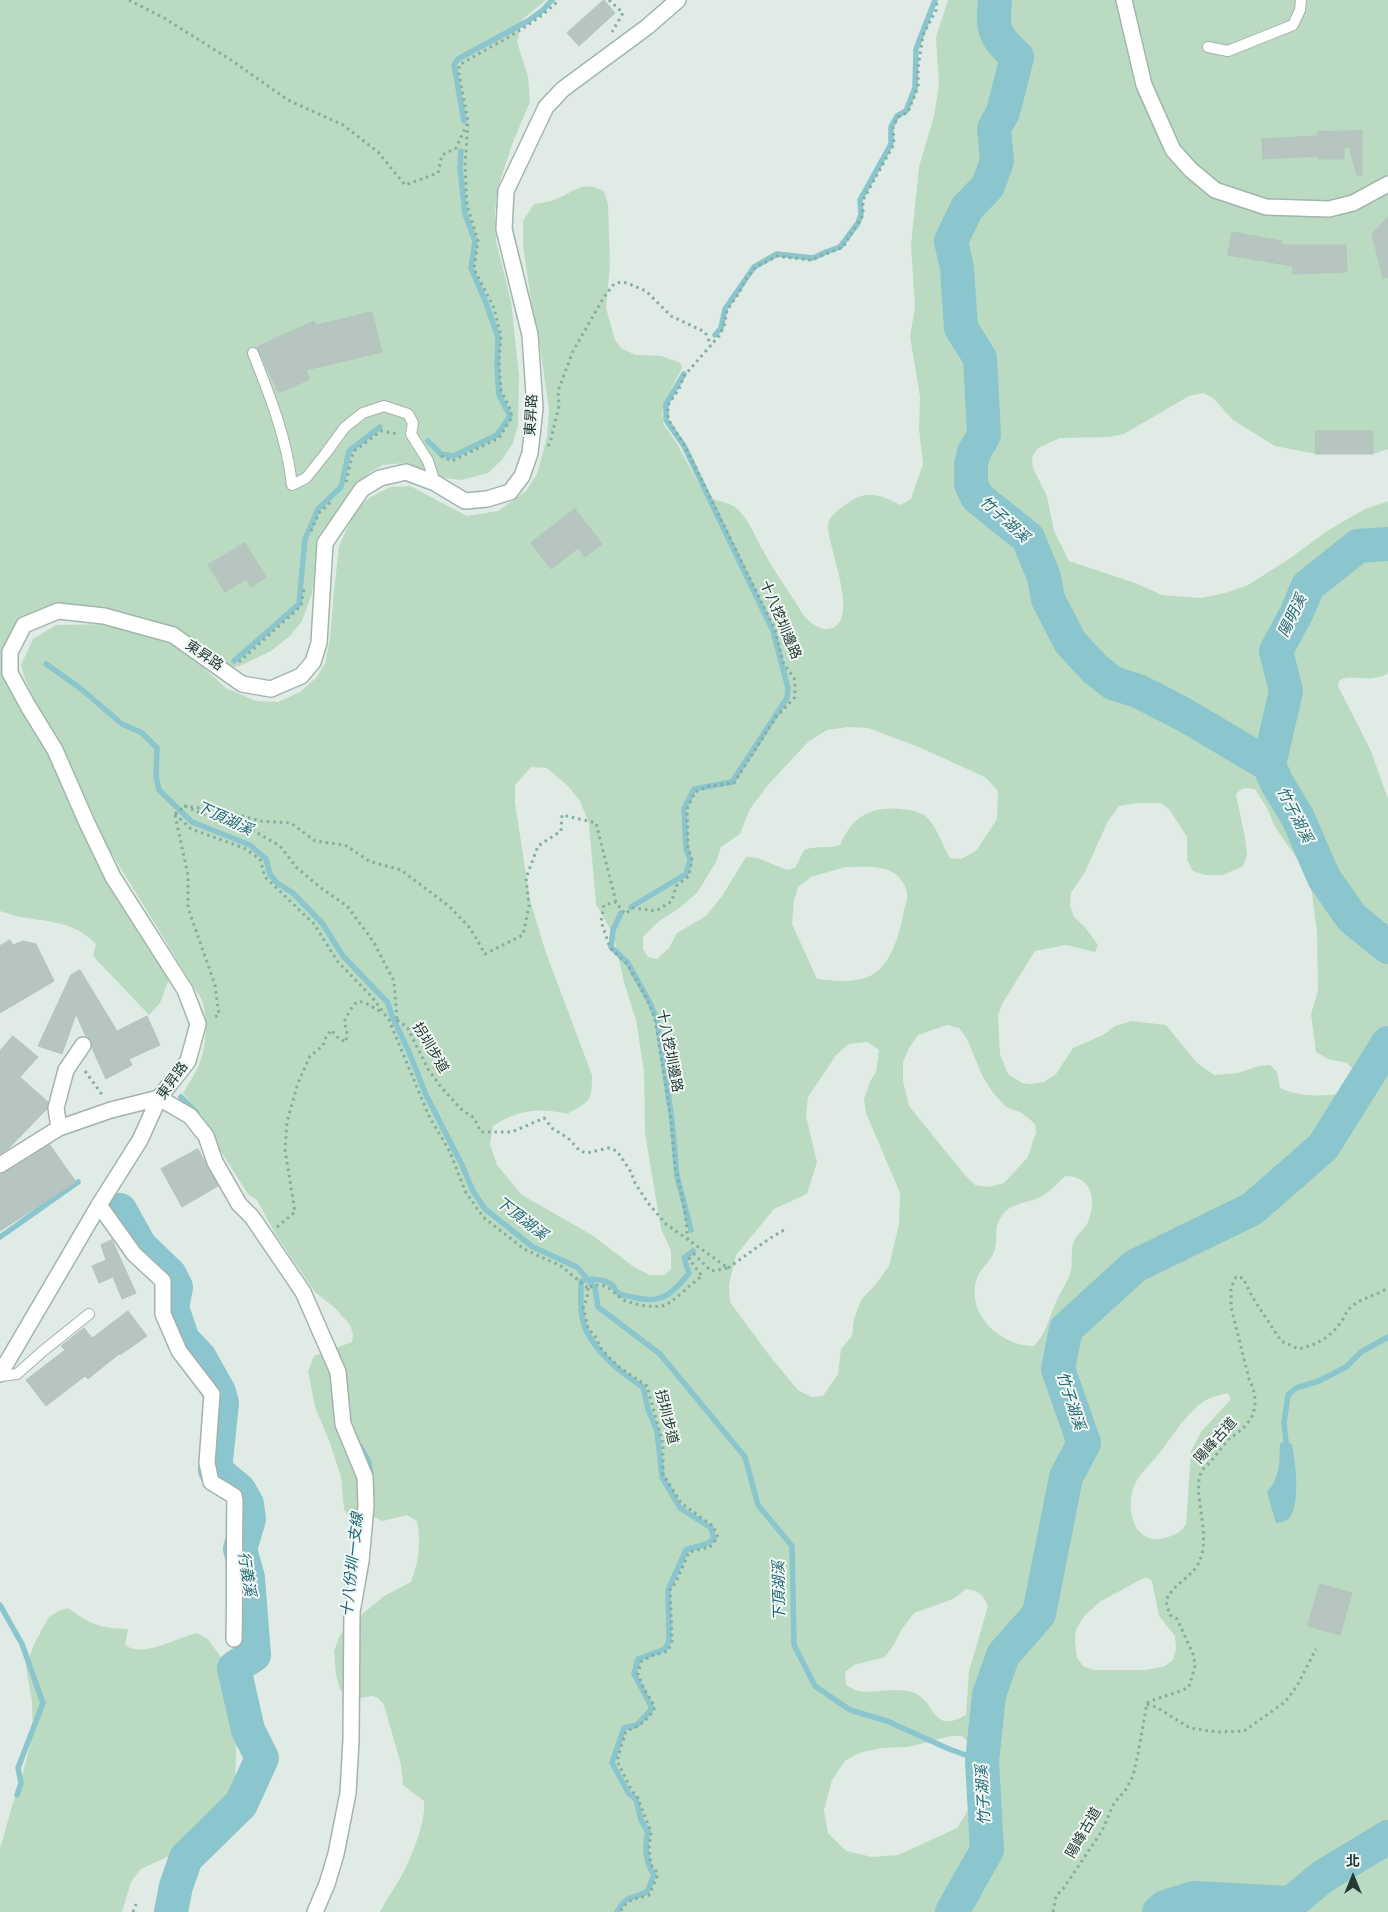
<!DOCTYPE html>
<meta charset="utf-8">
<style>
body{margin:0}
#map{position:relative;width:1388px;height:1912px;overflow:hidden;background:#e1ebe6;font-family:"Varela Round","Noto Sans TC",sans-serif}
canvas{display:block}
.north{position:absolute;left:1328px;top:1852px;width:50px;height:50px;-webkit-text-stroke:4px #f1f7f4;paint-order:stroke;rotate:0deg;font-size:14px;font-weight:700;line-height:20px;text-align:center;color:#223a33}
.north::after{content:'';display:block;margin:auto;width:18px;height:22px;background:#223a33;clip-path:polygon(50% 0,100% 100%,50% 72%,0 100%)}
</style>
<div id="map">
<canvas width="1388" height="1912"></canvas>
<div class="north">北</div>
</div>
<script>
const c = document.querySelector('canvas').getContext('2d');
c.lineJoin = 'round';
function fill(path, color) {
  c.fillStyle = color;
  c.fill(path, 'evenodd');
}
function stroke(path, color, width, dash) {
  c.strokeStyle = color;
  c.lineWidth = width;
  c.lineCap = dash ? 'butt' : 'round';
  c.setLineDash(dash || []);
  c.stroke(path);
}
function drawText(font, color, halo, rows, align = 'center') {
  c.font = font + ' "Varela Round","Noto Sans TC",sans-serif';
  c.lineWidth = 4;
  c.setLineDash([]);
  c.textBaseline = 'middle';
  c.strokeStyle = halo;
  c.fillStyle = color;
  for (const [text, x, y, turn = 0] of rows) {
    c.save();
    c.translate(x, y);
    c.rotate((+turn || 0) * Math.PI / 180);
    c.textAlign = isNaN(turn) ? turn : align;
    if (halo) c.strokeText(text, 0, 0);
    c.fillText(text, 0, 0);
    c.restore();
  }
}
fill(new Path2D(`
 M0 0H546L523 19 517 42 528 76 530 102 513 142 498 187 495 211 496 241 511 301 519 375 518 425 513 443 502 460 488 473 462 480 442 478 405 463 383 465 370 472 335 513 322 534 317 554 312 594 302 621 290 636 271 651 242 665 235 667 228 666 193 644 49 607C26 613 10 627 4 650L41 740 66 790 99 862 130 917 151 950 163 964 169 979 160 1003 149 1015 93 956 96 944C66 914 36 925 0 911Z
 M948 0H1388V449L1373 454H1316L1275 446 1233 420 1213 398 1203 393 1189 396 1124 434 1109 437 1060 438 1038 448 1032 457 1033 468 1047 496 1054 531 1069 561 1135 583 1162 595 1201 598 1225 593 1248 585 1289 559 1327 531 1365 509 1388 501V673C1370 685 1350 672 1339 681L1338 686 1371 751 1388 799V1912H380C387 1898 397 1885 404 1871 413 1853 426 1821 424 1801L403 1785 401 1765 384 1705 378 1698 372 1696 354 1699 346 1697 340 1689 336 1675 334 1651 340 1635 347 1627 384 1596 411 1582C419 1560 421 1545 417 1521L407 1515 383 1521 376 1518H355L348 1516 344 1509 341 1477 330 1443 315 1407 308 1371 314 1356 352 1342 353 1334 350 1325 335 1308 315 1292 276 1235 257 1200 248 1194 213 1139C209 1122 194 1107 183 1093 189 1083 196 1073 200 1062 207 1045 207 1017 202 1000L110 851 67 758 48 731 25 679 21 665 33 639 56 625 115 624 162 639 184 650 226 688 256 701 278 702 300 692 316 678 325 664 330 639 334 591 339 546 355 511 369 498 390 487 410 486 467 516 498 511 526 491 537 474 547 437 549 410 538 332 531 301 523 246V221L534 204C541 203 548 202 554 200 576 192 579 180 604 191L608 204 610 264 606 308 615 340 622 349 636 355 661 356 679 362 682 366 681 370 665 401 662 414 664 425 676 442 706 497C715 500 727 502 735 507 747 516 753 532 760 545 770 564 782 582 794 600 798 606 802 614 807 619 812 624 820 629 827 629 864 627 826 543 828 525 829 515 841 508 848 503 867 488 882 496 901 505L911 499 923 464 919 429 920 397 910 336 915 308 911 245 919 167 934 116 939 85 936 37ZM848 727 868 728 921 748 985 777 998 791 997 819 976 851 961 859 950 858C942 845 937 825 924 815 919 812 908 809 901 809 870 806 852 817 840 845 826 849 818 845 804 850L795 868 787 870 758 858 746 857 722 896 706 916 677 933 669 948 657 959 648 957 643 949V937L658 922 678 909 697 893 716 862 721 847 740 834 750 809 768 785 808 742 827 730ZM531 767 547 768 569 787 580 801 589 824 596 904 613 934 624 982 636 1020 644 1071 645 1133 661 1229 671 1251V1269L664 1275H650L634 1267 592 1235 522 1195 497 1165 490 1144 493 1126C516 1110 541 1107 567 1114 590 1101 592 1102 592 1075L545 950 530 900 515 803V785ZM1245 788 1255 789 1268 810 1275 827 1300 863 1311 886 1317 933 1318 991 1311 1014 1316 1052 1328 1059 1347 1063 1352 1068V1082L1347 1093C1324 1096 1302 1098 1280 1088L1277 1072 1270 1065 1259 1066 1238 1073 1214 1075 1196 1062 1166 1025 1132 1021 1115 1026 1103 1035 1073 1048 1056 1074 1044 1082 1030 1084 1022 1083 1008 1074 1000 1054 998 1015 1002 1004 1035 951 1066 945 1095 952 1098 945 1085 927 1074 917 1070 906 1071 893 1085 872 1108 821 1119 806 1137 803H1161L1169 809 1187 837V860L1193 871 1205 875H1223L1243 866 1247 855 1245 837 1236 795 1240 790ZM845 867C862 867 883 864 897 875 902 880 907 888 907 895 908 900 905 906 904 910 900 932 892 965 870 976 855 983 834 981 817 979L792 924 794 901 798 887 811 877ZM947 1025 959 1028 967 1039 982 1075 993 1093 1006 1107 1022 1113 1035 1124 1036 1132 1028 1157 1004 1183 989 1187 975 1185 964 1174 909 1106 903 1081V1062L909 1048 918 1035ZM867 1042 879 1050 876 1072 870 1082 864 1099 866 1113 900 1193 899 1224 889 1266 876 1284 861 1300 854 1319 852 1336 841 1349 838 1374 823 1396 811 1397 798 1390 769 1355 730 1302 729 1285 736 1255 774 1209 807 1194 817 1162 806 1116 808 1097 837 1054 849 1044ZM1065 1176C1092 1176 1097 1200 1088 1222 1085 1229 1077 1234 1074 1241 1070 1250 1073 1262 1071 1271 1068 1282 1060 1292 1056 1302 1048 1319 1048 1331 1034 1346 1000 1346 965 1313 977 1278 981 1267 992 1261 995 1249 999 1234 992 1228 1004 1213 1013 1202 1031 1203 1042 1196 1051 1191 1058 1183 1065 1176ZM1228 1393 1231 1399 1201 1432 1191 1451 1186 1524C1181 1533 1174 1535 1165 1538 1132 1547 1124 1504 1136 1482 1141 1472 1151 1464 1158 1455 1171 1438 1185 1415 1203 1402 1210 1397 1220 1395 1228 1393ZM1148 1578 1152 1581 1159 1616 1175 1636 1176 1649 1173 1660 1165 1666 1146 1670H1093L1083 1666 1077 1658 1075 1642 1076 1630 1084 1616 1101 1601 1142 1579ZM966 1589C978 1591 983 1594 988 1606L969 1671 966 1715C931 1735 937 1702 914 1693 896 1686 878 1694 860 1691 856 1691 850 1687 846 1685L845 1672 854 1665 885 1657 893 1646 902 1629 914 1613 953 1599ZM951 1736H962L968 1742 970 1807 957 1828 898 1855 872 1857 846 1851 828 1833 824 1810 832 1780 845 1761 859 1753 882 1748 908 1747Z
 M68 1608C91 1625 100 1628 128 1629L125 1645C142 1659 178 1637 197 1633L208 1639 220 1656 228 1699 237 1727 235 1788 224 1812 176 1853 141 1869 131 1882 122 1912H0V1849L12 1806 21 1780 33 1734 32 1702 26 1666 35 1642 49 1617 59 1611Z`), '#badbc2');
fill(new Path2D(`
 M1286 1442 1292 1444C1295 1462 1301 1501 1290 1517 1286 1522 1281 1522 1276 1523L1267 1492C1281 1477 1279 1462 1280 1443Z`), '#8bc5cd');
stroke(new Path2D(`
 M464 121 454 65 458 59 528 21 543 10 552 0
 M715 335 721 328 725 309 754 267 777 254 813 258 826 252 840 247 858 223 861 214 860 200 891 144V127L897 116 906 111 915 88 916 49 935 0
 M428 441 441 454 453 456 497 435 510 416 499 395 497 367 498 337 486 303 471 268 475 241 465 214 460 168 461 151
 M234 661 299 604 305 539 318 509 341 487 349 451 380 427
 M46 664 80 688 122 724 142 733 157 748 156 776 159 790 192 822 250 845 266 859 270 874 277 883 293 893 322 923 343 956 388 1003 392 1016 409 1052 426 1095 462 1165 473 1191 485 1209 533 1247 577 1267 595 1288 598 1307 660 1354 745 1457 758 1505 792 1546 794 1645 815 1686 850 1710 887 1721 949 1749 982 1761
 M631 907 686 874 690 860 686 848 684 809 694 789 732 782 787 698 788 688 773 631 684 446 666 420V404L684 374
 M621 913 613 930 611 947 628 963 649 1001 657 1019 672 1120 677 1176 691 1230
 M181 1097 197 1113
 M0 1237 78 1182
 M1286 1442 1284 1423 1288 1395 1296 1388 1319 1381 1346 1367 1361 1352 1388 1337
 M360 1446 369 1462 371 1475
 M0 1605 22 1644 43 1703 18 1768 21 1783 17 1795
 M617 1912C628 1893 631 1900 647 1892L654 1875C646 1864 644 1846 648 1832L641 1820 636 1799 629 1794 612 1763 624 1728 637 1725 651 1710V1706L634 1674 638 1659 665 1649 669 1641 668 1590 686 1550 706 1544 714 1539 711 1528 680 1508 662 1477 657 1431 648 1409 643 1387C621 1373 598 1355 586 1330 579 1315 581 1297 581 1281 589 1278 603 1279 611 1284 614 1286 615 1291 618 1293 622 1296 629 1296 633 1297 660 1305 673 1294 689 1273L684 1258 693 1251`), '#8bc5cd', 5.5);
stroke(new Path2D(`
 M995 0C992 32 994 35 1017 57L1003 112 994 129 997 161 988 186 967 208 951 241 957 268 961 328 980 358 984 435 974 452 971 464V484L977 497 1028 538 1044 577 1048 599 1070 642 1095 669 1113 683 1138 691 1183 714 1269 765 1277 783 1298 818 1324 878 1352 918 1388 947
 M1269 765 1286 691 1276 651 1296 614 1308 586 1358 546 1388 544
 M120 1210 140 1246 170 1275 176 1287 172 1308 183 1340 200 1358 219 1392 222 1403 215 1470 239 1490 247 1504 249 1519 240 1549 248 1578 254 1655 234 1668 248 1730 262 1758 241 1804 186 1858 176 1886 171 1912
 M952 1912 987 1850 982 1761 989 1695 1003 1655 1039 1614 1066 1477 1084 1443 1058 1369 1066 1329 1135 1266 1252 1209 1323 1147 1388 1043
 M1159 1912 1165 1907 1194 1898 1291 1903 1322 1877 1388 1837`), '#8bc5cd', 34);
const building = new Path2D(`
 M604 0 615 13 579 46 567 33Z
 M1362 131V176H1357L1349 147 1344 148V159H1318V156L1263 159 1262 139 1318 136V132Z
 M1388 217V277L1383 278 1372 234Z
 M1232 232 1282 241 1281 245H1346L1347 272 1293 274V266L1228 255Z
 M372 312 382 352 306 370 310 379 279 393 257 347 314 321 316 325Z
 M1316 431H1373V454H1316Z
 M575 509 602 544 585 557 578 548 551 569 531 543Z
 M245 543 266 577 251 587 246 579 225 592 208 565Z
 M10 940 13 945 23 941 36 944 54 981 0 1013V946Z
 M80 970 117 1031 147 1016 160 1045 129 1059 132 1065 106 1079 92 1048V1041L86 1037 76 1014 62 1054 38 1046 71 975Z
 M13 1036 38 1057 20 1077 48 1102 47 1109 8 1149 0 1154V1051Z
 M50 1145 76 1182 0 1231V1175Z
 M198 1149 218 1186 182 1207 161 1169Z
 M112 1240 136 1293 122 1299 113 1277 99 1283 92 1266 106 1260 101 1245Z
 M128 1311 147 1336 120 1355 119 1354 88 1379 85 1376 46 1406 26 1380 65 1350 61 1346 84 1328 92 1338Z
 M1320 1584 1352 1593 1340 1635 1308 1626Z`);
fill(building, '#b6c5bf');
stroke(building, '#b3c4bd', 1);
const lane = new Path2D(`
 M1208 47 1228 51 1293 25 1300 10 1301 0
 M253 353C270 396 287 439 292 485L306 478 326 453 345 427 363 413 384 406 408 414 413 423 411 434 428 461 435 483
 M0 1376 17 1374 43 1351 89 1314`);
const street = new Path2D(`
 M59 1128 56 1108 66 1070 83 1045
 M0 1165 59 1128 111 1110 159 1098 190 1116 206 1136 215 1162 239 1204 252 1217 303 1292 338 1372 343 1424 365 1477 366 1505 361 1561 352 1612 351 1740 348 1793 336 1854 327 1884 315 1912
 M99 1205 134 1254 163 1281V1314L179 1351 212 1394 207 1463 211 1482 234 1496 235 1501C234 1547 235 1593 234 1639`);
const secondary = new Path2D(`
 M1124 0 1144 85 1173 150 1191 170 1215 190 1266 207 1329 209 1353 203 1388 184
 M0 1374 99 1205 140 1140 159 1098 188 1061 198 1024 185 990 113 877 87 823 55 750 28 706 10 673V652L24 625 58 611 104 616 173 635 242 684 271 689 301 676 313 662 319 643 325 543 362 489 380 478 406 472 435 483 465 501 487 499 510 492 522 476 530 453 535 408 530 335 504 229 506 191 546 107 563 89 647 27 678 0`);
stroke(lane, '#a4b2ad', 12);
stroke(street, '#a4b2ad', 18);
stroke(secondary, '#a0b6ad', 18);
stroke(new Path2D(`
 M129 0 164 18 231 60 288 100 343 125 378 152 405 185 438 173 442 155 456 148 467 124
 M609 0 623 13 612 32
 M548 446 550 443 559 406 558 391 573 351 604 297 614 284 621 282 627 283 646 291 671 316 705 332 711 345
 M441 456 452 461 499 438 512 417 510 409 501 390 499 360 501 336 494 308 474 269 478 241 467 205 465 167 468 121 459 74V65C494 44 531 28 559 0
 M346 482 353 452 381 431 399 434
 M311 531 319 513 331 502
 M239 662 301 606 304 589
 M184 806 224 811 261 821 291 823 315 841 345 845 369 861 401 870 450 907 470 928 485 954 523 935 529 906 526 878 538 846 561 831 562 815 596 823 616 902
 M175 814 191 829 244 848 260 859 265 877 314 924 338 962 372 997 389 1020 429 1116 450 1152 465 1191 483 1217 524 1249 561 1266 588 1288
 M175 814 185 806 200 813 242 824 280 846 296 867 321 888 347 906 373 941 394 981 397 1020
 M175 815 188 875V908L215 985 219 1015 212 1018
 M397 1020 407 1027 428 1069 441 1087 461 1109 474 1118 481 1132H512L544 1118 553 1129 568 1138 580 1151 587 1153 609 1148 617 1151 631 1172 635 1183 648 1203 666 1224 728 1268 711 1271 694 1254 689 1259 702 1276C693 1282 673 1302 665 1305 656 1309 630 1304 622 1299 610 1290 605 1280 588 1288
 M85 1071 103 1096
 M277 1227 295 1212 285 1150 287 1122 298 1083 310 1056 323 1046 326 1037 331 1030 339 1039 346 1042 347 1031 344 1022C358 993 359 1000 383 1013
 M688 1240 684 1205 675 1166 671 1120 655 1019 648 1001 627 964 610 948 601 921 604 905 616 902 625 914 633 908 656 911 672 901 676 886 689 876 692 860 688 847 687 809 695 792 709 786 734 783 776 717 795 697V680L783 662 775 630 685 446 668 419V405L679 389 684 376 719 336 724 326 727 310 739 293 746 279 756 267 777 256 811 260 843 247 863 215V200L894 144 893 127 898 117 908 112 918 87V68L923 35 936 10 937 0
 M728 1268C747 1255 764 1241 784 1230
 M588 1288 587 1299 583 1306 588 1328 595 1336 602 1350 619 1367 647 1386 663 1444V1474L681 1503 713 1526 718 1537 710 1547 689 1552 676 1582 670 1590 672 1641 668 1651 651 1656 641 1662 638 1674 644 1689 655 1707C648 1720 640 1726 626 1731L617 1761 632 1791 637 1796 651 1832 649 1848 651 1865 657 1872V1877L649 1895C635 1900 629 1897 620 1912
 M1147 1704 1156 1707 1190 1728 1217 1732 1244 1731 1285 1702 1297 1686 1316 1649
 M133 1912 136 1904
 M1053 1912 1056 1896 1063 1889 1102 1831 1114 1803 1125 1791 1133 1776 1138 1754 1147 1703C1161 1696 1176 1694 1189 1687L1195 1666 1194 1656 1177 1619 1170 1615 1166 1601C1173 1583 1194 1577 1200 1560 1211 1533 1192 1492 1201 1473 1203 1468 1208 1465 1211 1461 1217 1454 1222 1447 1228 1440 1234 1435 1241 1431 1246 1425 1258 1412 1257 1394 1249 1379L1231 1307V1288L1236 1277 1243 1278 1253 1298 1281 1341 1299 1349C1317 1344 1330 1338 1341 1322 1345 1316 1347 1310 1352 1306 1362 1298 1377 1295 1388 1288`), '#82ad9f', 3, [2.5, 4]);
stroke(lane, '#fff', 10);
stroke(street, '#fff', 15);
stroke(secondary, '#fff', 15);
drawText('14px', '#223a33', '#f1f7f4', [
 ["東昇路",532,415,-87],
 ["十八挖圳邊路",780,620,67],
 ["東昇路",204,656,34],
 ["拐圳步道",430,1048,59],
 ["十八挖圳邊路",669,1051,79],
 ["東昇路",173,1081,-54],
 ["拐圳步道",666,1417,76],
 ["陽峰古道",1216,1441,-48],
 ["陽峰古道",1084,1833,-60]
]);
drawText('italic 15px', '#1f6773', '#f1f7f4', [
 ["竹子湖溪",1004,520,42],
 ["陽明溪",1293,616,-64],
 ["竹子湖溪",1294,815,63],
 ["下頂湖溪",224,819,25],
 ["下頂湖溪",521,1219,38],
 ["竹子湖溪",1070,1401,72],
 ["十八份圳一支線",353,1565,-84],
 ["行義溪",246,1574,81],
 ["下頂湖溪",780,1591,-91],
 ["竹子湖溪",984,1795,-93]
]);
</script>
